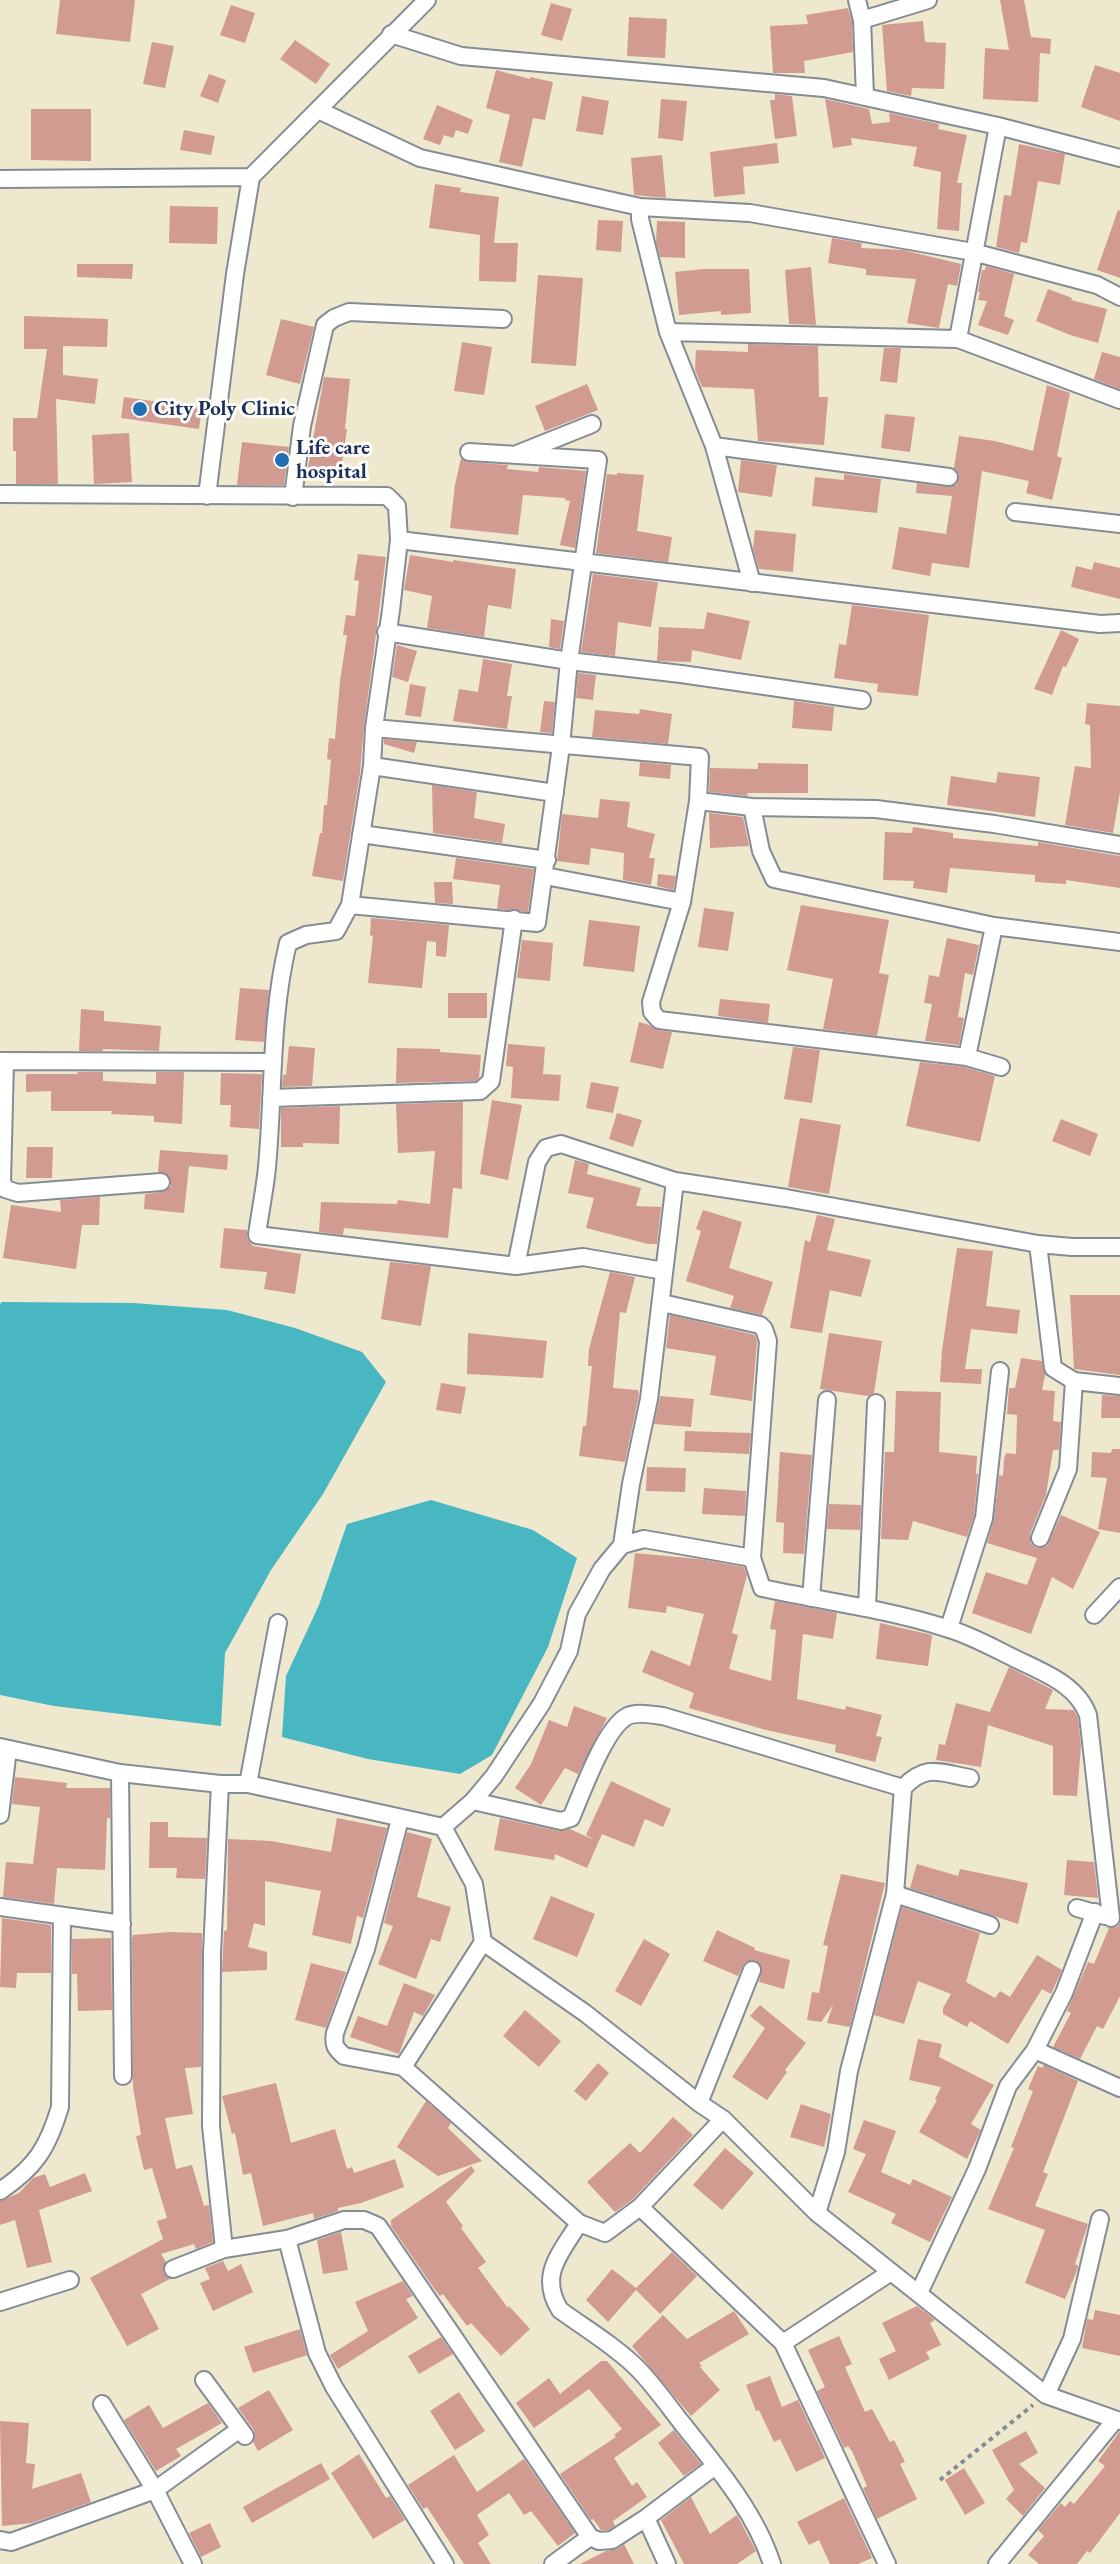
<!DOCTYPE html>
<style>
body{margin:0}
canvas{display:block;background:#ede8ce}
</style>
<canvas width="1120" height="2564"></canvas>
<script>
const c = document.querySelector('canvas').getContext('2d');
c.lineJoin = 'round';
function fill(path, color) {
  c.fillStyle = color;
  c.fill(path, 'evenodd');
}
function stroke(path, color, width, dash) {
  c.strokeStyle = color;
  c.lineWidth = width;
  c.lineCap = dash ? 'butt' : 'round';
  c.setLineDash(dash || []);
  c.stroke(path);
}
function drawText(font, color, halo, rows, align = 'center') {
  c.font = font + ' "EB Garamond",serif';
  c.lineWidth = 6;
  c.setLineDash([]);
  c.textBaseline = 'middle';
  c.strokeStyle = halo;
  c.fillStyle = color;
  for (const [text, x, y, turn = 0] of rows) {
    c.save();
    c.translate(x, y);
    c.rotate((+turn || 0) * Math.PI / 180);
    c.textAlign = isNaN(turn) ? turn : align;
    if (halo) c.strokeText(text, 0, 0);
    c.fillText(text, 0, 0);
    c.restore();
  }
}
fill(new Path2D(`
 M2 1302 133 1303 227 1310 295 1328 362 1352 386 1382 323 1494 271 1570 225 1653 221 1726 54 1706 0 1695V1304Z
 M431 1500 533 1530 577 1558 548 1647 492 1755 460 1774 368 1759 282 1737 286 1676 319 1605 347 1524Z`), '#48b7c1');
fill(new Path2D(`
 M60 0H135L130 42 56 34Z
 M1000 0H1024L1031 37 1051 39 1050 54 1040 53 1038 102 983 99 985 48 1009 50Z
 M551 3 572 9 562 41 541 35Z
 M231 5 255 13 245 43 220 35Z
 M848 8 852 21 853 52 804 61 805 73H773L770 26 808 24 806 15Z
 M629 17 667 19 665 58 627 56Z
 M923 21 925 42 946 43 944 89 912 88 911 96 887 91 882 25Z
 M295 40 330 64 316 84 280 59Z
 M152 42 174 46 165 88 143 84Z
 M1095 65 1120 73V121L1081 107Z
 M496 70 530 79V77L553 82 545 120 533 118 522 167 499 162 510 115 486 108Z
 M209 74 226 80 218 103 200 96Z
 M775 94 792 96 797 136 775 139 770 100H775Z
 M582 96 609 101 603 135 576 131Z
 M661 99 687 101 683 141 658 138Z
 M825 99 869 109 872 124 890 122 889 113 939 124 938 129 967 135 957 183H962L959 231 937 229 941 172 913 166 917 147 851 138 852 145 833 148Z
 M437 105 473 120 468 134 456 130 453 138 444 135 440 145 423 139Z
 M31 109H91V161L31 160Z
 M184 130 215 136 211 155 180 150Z
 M777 143 779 163 743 167 745 194 714 197 710 152Z
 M1019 144 1065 154 1060 185 1038 181 1027 243 1021 242 1019 253 996 247 1004 195 1011 196Z
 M662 155 666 198 634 195 631 158Z
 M435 184 461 188 460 192 499 197 494 243H518L516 282 479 281 480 235 429 228Z
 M170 206 218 207 217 244 169 243Z
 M1118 210 1120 211V278L1097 270Z
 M598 220 623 221 621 252 596 250Z
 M657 221 685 222V258L660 257 656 242Z
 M832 238 862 243 861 248 903 250 961 264 957 286 948 284 939 328 907 323 916 279 866 275V269L828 263Z
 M77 264H133L132 279 77 277Z
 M986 266 1014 274 1004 316 1014 320 1008 335 978 325 987 301 978 300 980 292H978L982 270H985Z
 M811 267 816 325 789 324 785 270Z
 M704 269H749L751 313 721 315V311L679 315 675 272Z
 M538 275 583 278 576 366 531 363Z
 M1048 289 1072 298 1071 300 1107 309 1098 343 1070 335 1036 321Z
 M24 316 108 319 107 347 63 346V375L98 379 95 404 56 399 58 484H16V451H13V418H37L47 349H24Z
 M281 319 314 327 300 384 266 375Z
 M462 342 492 347 484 395 454 391Z
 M748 344 818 346 819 397H828L824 445 758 441 754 389 702 387 695 370 696 350 748 352Z
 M884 348H901L897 383 880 381Z
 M1102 352 1120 357V389L1094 379Z
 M324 377 350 379 345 429H347L340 478 307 473Z
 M587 384 598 410 545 431 535 406Z
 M1047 385 1070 393 1057 456 1062 458 1052 500 1026 493 1029 481 982 471 969 568 932 563 930 576 892 569 899 527 946 534 952 496 916 493 917 483 948 487 957 484 959 474 954 468 959 436 995 441 1033 451Z
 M124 397 202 408 199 429 121 418Z
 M885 414 915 417 910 452 881 448Z
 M129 433 132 482 94 484 92 435Z
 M242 442 289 447 284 485H237Z
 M461 458 468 462 508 465 507 469 538 472 539 467 586 471 575 548 560 545 570 501 565 500V498L523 495 518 535 450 528 455 485Z
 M741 460 777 465 772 497 738 492Z
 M617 473 644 475 637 531 672 537 668 562 596 553 607 474 617 475Z
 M844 474 881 479 877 513 812 506 815 477 844 480Z
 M755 530 796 534 793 572 759 569 753 549Z
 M358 554 386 557 364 727 360 773 343 881 312 876 320 833H322L324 805H327L331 760 327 759 329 738 335 739 340 681 347 635H343L346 615 355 616 359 581 354 580Z
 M410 555 453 562V560L516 569 511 609 488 605 484 637 427 628 432 596 404 590Z
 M1094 562 1120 568V599L1071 587 1076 566 1092 570Z
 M593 574 658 582 651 627 618 622 615 656 581 652Z
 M852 605 929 615 918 696 877 692 878 684 834 678 839 644 846 645Z
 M707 612 750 621 741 660 692 650 691 662 657 661 659 627 704 629Z
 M551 619 564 621 560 649 549 647Z
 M1061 630 1079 639 1066 667 1063 666 1052 695 1034 689Z
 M397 645 417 651 408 682 392 677Z
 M483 659 512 664 507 696H512L507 729 453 721 459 689 478 692Z
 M578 673 596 675 593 700 576 698Z
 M410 684 426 687 421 717 405 715Z
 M544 701 555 702 552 733 540 732Z
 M794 701 834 707 832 731 792 728Z
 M1087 703 1120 706V792L1113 833 1065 825 1075 766 1091 768 1090 725 1085 724Z
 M640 709 672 714 668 744 592 737 595 710 639 714Z
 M384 739 417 742 414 753 384 744Z
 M640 762 671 765 670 779 639 776Z
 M758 763 808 764V793H747L748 796 709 792 710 768 758 769Z
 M998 772 1040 777 1035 817 947 805 951 776 996 783Z
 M432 785 477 792 474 818 505 824 502 843 433 833Z
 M600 799 630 802 627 827 655 834 649 858H655L651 885 623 880 624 853 591 848 589 865 557 861 562 814 598 818Z
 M709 813 743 817 749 846 710 848Z
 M913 827 953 833V838L1038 846V842L1120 856V888L1066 880V884L1035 882V875L950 868 947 893 913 888 914 881 883 880 885 832 912 833Z
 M456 858 534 869 528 912 497 909 500 885 453 879Z
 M658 874 676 876 673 890 657 886Z
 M434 882H452L453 904 435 903Z
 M801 905 889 920 879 973 889 975 877 1036 823 1029 833 979 787 970Z
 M704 908 734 912 728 951 698 947Z
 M371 918 449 925 446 957 436 956V942L427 941 422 988 368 983 373 936 370 935Z
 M589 920 640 926 634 972 583 966Z
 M947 938 979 945 973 975 965 973 958 1017 964 1018 959 1045 925 1041 932 1004 924 1003 929 975 939 977Z
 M522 940 553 943 550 981 517 978Z
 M240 988 269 990 264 1042 235 1040Z
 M448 993H487V1018H448Z
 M720 999 770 1004 768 1023 718 1016Z
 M81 1009 104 1011V1021L161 1026 159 1051 103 1049V1051H79Z
 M639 1022 649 1025 658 1030 672 1032 663 1069 630 1062Z
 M508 1044 545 1047 543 1074 561 1075 559 1101 511 1098 513 1067 506 1066Z
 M289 1046 315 1048 312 1086 282 1087 283 1075H286Z
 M793 1047 820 1050 812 1103 784 1099Z
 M397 1048 440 1049V1052L481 1055 479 1078 476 1081 396 1083Z
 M920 1062 965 1067 995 1076 980 1142 906 1126Z
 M78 1072H103V1081L156 1084V1072H184L182 1124 154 1122V1116L111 1114 112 1111H51V1091L26 1092V1074H77Z
 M221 1073 262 1074 259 1129 230 1127 231 1105H220Z
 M591 1082 619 1087 613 1113 586 1108Z
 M492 1100 522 1105 508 1180 480 1174Z
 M463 1102 462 1189 453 1188 448 1238 344 1228 343 1235 319 1232 321 1202 397 1204 398 1200 430 1204 435 1151 398 1153 396 1104Z
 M340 1106 339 1144 303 1143V1147H281V1108Z
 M617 1113 642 1120 633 1147 609 1139Z
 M800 1118 841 1125 829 1194 788 1187Z
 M1061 1119 1098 1134 1090 1156 1052 1141Z
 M27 1147H53L52 1178H26Z
 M160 1150 228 1155 227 1170 189 1166 184 1213 144 1209 145 1194 162 1192 171 1186 169 1176 158 1172Z
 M575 1160 589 1164 587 1174 641 1188 636 1206 661 1207 657 1244H648L586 1228 594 1198 568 1193Z
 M100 1197 99 1225H82L76 1269 3 1258 11 1205 61 1212 60 1200Z
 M703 1210 742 1222 729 1268 773 1282 762 1315 730 1308 734 1296 686 1281 701 1231 696 1229Z
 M817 1215 835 1219 827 1250 871 1260 861 1297 830 1290 822 1333 790 1328 805 1240 810 1242Z
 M224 1228 247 1230V1238L253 1246 301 1254 295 1294 264 1289 267 1272 220 1268Z
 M957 1248 993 1251 986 1306 1020 1310 1017 1334 971 1329 965 1369H982L981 1384 940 1382 942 1350Z
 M390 1262 431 1266 421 1326 381 1319Z
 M610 1272 635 1277 626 1313 620 1312 613 1388 638 1390 639 1395 625 1462 579 1456 583 1426H586L592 1366H588L589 1349Z
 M1070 1295H1120V1375L1074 1369Z
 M670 1315 755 1335 757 1342 752 1401 710 1395 716 1356 666 1348Z
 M468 1333 547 1341 543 1378 467 1374Z
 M829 1333 882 1341 874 1393 868 1396 820 1389Z
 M1021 1358 1042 1361 1045 1375 1042 1390 1055 1391 1053 1421 1061 1422 1059 1450H1053L1046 1495 1030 1534 1031 1544 1037 1548 1047 1546 1061 1515 1100 1532 1073 1589 1052 1577 1031 1634 972 1613 986 1572 1027 1585 1037 1558 987 1543 994 1519 999 1475 1003 1476 1004 1459 1006 1453 1016 1454 1017 1415 1007 1414 1009 1388H1015Z
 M441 1383 466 1387 461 1414 436 1410Z
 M896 1391 941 1392 939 1452 977 1456 976 1474H978L974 1516 967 1537 913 1521 908 1540 881 1539 885 1452H894Z
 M1102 1395 1120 1396V1418H1101Z
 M660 1396 694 1399 691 1427 654 1424Z
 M685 1431 751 1433 749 1454 684 1451Z
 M1112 1449H1120V1533L1098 1529 1107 1478 1091 1477 1092 1452 1111 1453Z
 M780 1452 812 1455 804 1554 783 1553 784 1523 776 1522Z
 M647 1467 686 1468 685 1492 646 1491Z
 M704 1488 746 1491 745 1516 702 1514Z
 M829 1504 861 1505 860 1530 827 1529Z
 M635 1553 699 1559 744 1567 747 1575 732 1633 738 1635 729 1669 771 1681 776 1630 770 1629 775 1601 837 1613 833 1639 803 1634 797 1699 845 1710 846 1706 882 1715 876 1736 882 1737 875 1762 835 1752 836 1745 766 1730 689 1708 694 1693 642 1672 651 1650 690 1666 704 1614 667 1606 666 1613 628 1608Z
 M880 1623 932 1635 928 1666 876 1659Z
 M1009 1667 1053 1690 1045 1709 1074 1710 1078 1718 1081 1746 1077 1796 1053 1795V1746L988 1725 981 1767 936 1760 939 1744 945 1745 956 1703 990 1712 989 1714Z
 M574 1706 607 1718 578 1774 565 1768 541 1805 515 1788 531 1764 549 1720 567 1727Z
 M15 1777 67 1783 66 1788H110V1818H107L105 1870 57 1868 54 1904 3 1897 6 1862 33 1864 40 1807 12 1804Z
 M611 1781 671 1809 663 1827 645 1819 634 1847 602 1834 587 1868 555 1854 554 1860 494 1850 500 1818 559 1831 570 1829 594 1840 586 1835Z
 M337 1818 387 1828 363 1918 357 1916 351 1944 312 1935 321 1891 265 1881V1926L254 1923 248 1947 267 1952V1970L222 1972 224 1931 227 1930 228 1839 271 1841 331 1852Z
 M150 1822H168V1837L207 1838 205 1879 176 1878 177 1868H149Z
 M407 1832 432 1839 417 1897 451 1907 440 1942 431 1939 416 1979 378 1964 393 1926 384 1923Z
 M1067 1860 1094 1862 1098 1898 1064 1895Z
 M917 1864 958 1876 960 1869 1028 1883 1018 1924 910 1888Z
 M841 1874 885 1883 850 2027 827 2023 833 2005 821 2022 807 2020 812 1992 819 1993 828 1946 823 1945Z
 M551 1896 595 1914 577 1957 533 1939Z
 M902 1907 980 1933 966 1982 995 1998 1000 1991 1010 1997 1037 1955 1062 1970 1051 1994 1042 1989 1008 2044 970 2021 967 2027 943 2014V2008L951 1994 918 1981 904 2024 874 2015Z
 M2 1918 51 1925V1973H17L16 1988 0 1987Z
 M1120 1923V1996L1103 2029 1097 2026 1080 2059 1053 2047 1071 2013 1067 2011 1088 1962 1094 1964 1109 1928 1117 1927Z
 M717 1930 755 1948 754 1950 790 1960 784 1989 759 1982 762 1969 755 1960 745 1962 738 1976 703 1961Z
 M170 1932 202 1933 201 2067 185 2068 193 2114 165 2118 176 2169 192 2165 204 2206 209 2205 213 2242 196 2249 194 2244 161 2254 166 2262 163 2272 170 2279 141 2294 159 2329 127 2346 90 2278 163 2239 157 2221 167 2218 152 2168 144 2170 136 2136 141 2135 133 2087 132 1938 133 1935Z
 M111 1938 112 2010 78 2011 77 1974H72V1939Z
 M644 1939 670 1954 641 2006 615 1991Z
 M311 1963 346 1972 326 2028 295 2020Z
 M404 1983 435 1995 423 2016 414 2012 399 2054 350 2037 358 2016 387 2026Z
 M760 2005 806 2043 785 2070 787 2072 767 2100 732 2077 765 2028 750 2016Z
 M525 2010 561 2041 539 2067 503 2036Z
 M918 2039 942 2044 939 2057 994 2085 971 2124 981 2130 967 2159 919 2132 937 2100 935 2099 941 2087 909 2080Z
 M598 2063 609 2073 586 2101 574 2091Z
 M1044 2065 1078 2081 1043 2172 1048 2174 1035 2206 1088 2224 1075 2264 1078 2266V2268L1065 2299 1025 2283 1045 2230 988 2209 1014 2148 1011 2147 1033 2091 1028 2089 1038 2066 1042 2068Z
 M276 2083 291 2143 335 2129 347 2169 352 2167 354 2173 395 2159 404 2187 361 2203 338 2208V2211L314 2219 313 2213 263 2226 251 2173 243 2175 235 2133 232 2134 222 2096Z
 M426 2101 451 2123 448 2128 482 2161 438 2176 397 2147Z
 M801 2104 831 2114 824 2147 790 2137Z
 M673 2117 693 2135 633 2199 615 2212 587 2182 630 2143 640 2153Z
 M864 2120 896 2131 881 2172 910 2185 913 2179 952 2197 930 2242 891 2223 896 2214 848 2192 866 2154 853 2149Z
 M725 2148 754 2173 722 2210 693 2185Z
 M471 2166 475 2171 446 2202 463 2226 461 2228 486 2262 478 2268 508 2308 509 2306 530 2329 501 2356 471 2323 467 2326 443 2294 440 2296 433 2287 391 2226V2220Z
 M85 2173 92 2191 39 2210 52 2262 27 2268 15 2220 0 2225V2201L19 2193 33 2178 45 2174 50 2187Z
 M341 2232 348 2270 323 2274 317 2240Z
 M672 2252 697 2276 660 2314 636 2290 608 2322 586 2300 612 2269 636 2288Z
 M223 2261 228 2271 241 2264 253 2292 213 2311 200 2283 210 2279 205 2268Z
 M403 2281 413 2296 406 2299 418 2318 338 2369 330 2355 368 2331 355 2302Z
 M917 2306 935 2320 930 2323 941 2345 926 2352 930 2359 889 2380 879 2359 896 2351 882 2323Z
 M1095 2310 1120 2315V2356L1082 2348 1087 2319 1093 2320Z
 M734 2311 749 2334 699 2363 702 2366 700 2367 720 2390 691 2416 632 2346 663 2315 687 2339Z
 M300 2329 307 2355 253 2373 244 2347Z
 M839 2336 852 2364 845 2367 865 2412 872 2409 890 2442 894 2440 905 2462 900 2464 917 2499 877 2519 863 2488 867 2486 852 2451 848 2446 844 2448 817 2391 825 2387 808 2350Z
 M441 2337 453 2354 419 2374 408 2356Z
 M601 2361H607L661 2425 614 2458 632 2486 637 2482 647 2497 613 2521 615 2526 609 2530H601L593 2519 591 2520 560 2474 616 2437 614 2435 622 2429 589 2389 534 2428 516 2403 549 2378 560 2394Z
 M770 2376 782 2407 798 2400 825 2458 796 2472 780 2439 774 2442 759 2410 756 2411 746 2385Z
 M269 2390 293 2430 258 2451 253 2442 255 2435 254 2430 238 2408Z
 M459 2392 485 2431 455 2450 430 2411Z
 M208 2403 222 2423 176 2449 181 2456 156 2471 124 2420 149 2405 163 2428Z
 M0 2421 29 2423 26 2463 35 2464 32 2489 81 2473 91 2502 32 2523 2 2526Z
 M674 2430 701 2464 684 2476 658 2443Z
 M1026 2431 1038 2453 1019 2464 1045 2488 1023 2516 1006 2499 1014 2490 992 2450Z
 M1120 2431V2513L1090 2553 1087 2551 1077 2564H1039L1028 2555 1044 2536 1038 2530 1061 2503 1065 2507 1070 2501 1074 2504 1105 2466 1098 2461Z
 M359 2454 386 2498 390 2496 405 2520 373 2539 331 2473Z
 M454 2455 477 2492 524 2459 575 2533 558 2546 531 2511 524 2515 509 2493 477 2515 489 2535 478 2543 491 2564H464L427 2507 423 2509 408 2485Z
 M321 2463 330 2479 252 2523 243 2507Z
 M964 2468 985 2503 965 2515 945 2480Z
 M691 2497 710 2534 737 2515 756 2551 737 2564H684L661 2520Z
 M844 2498 872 2558 858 2564H830L819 2540 809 2545 797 2522Z
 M210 2523 221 2547 201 2557 189 2533Z
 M624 2544 634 2564H580L606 2551 617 2549Z`), '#d19b92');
const minor = new Path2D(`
 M857 0 862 20 865 96
 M862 20 928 0
 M391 34 461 56 824 88 998 126 1120 158
 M318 110 420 158 640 207 750 213 973 252 1097 285 1120 297
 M0 179 251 177
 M640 207V219L668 332 714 446 752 583
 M668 332 958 339 1120 400
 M958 339 998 126
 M714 446 949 477
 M517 454 592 424
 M0 494 387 496 397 506 399 540 391 610 374 728 372 766 350 905 336 931 306 935 288 943C270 1017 274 1092 267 1167 265 1189 260 1212 257 1235L516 1266 583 1257 664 1271
 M207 496 235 274 251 177 427 0
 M293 497 302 426 325 325 334 318 349 312 503 319
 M1015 512 1120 524
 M399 540 1100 624 1120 623
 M386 632 569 661 681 674 862 700
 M374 728 700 757 698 801 682 902 651 1002 652 1012 659 1020 967 1057 1001 1067
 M372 766 555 793
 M698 801 752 807 876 809 994 824 1120 845
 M752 807 761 851 774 879 994 926 1120 942
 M361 834 547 860
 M545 876 682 902
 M350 905 537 923 561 746 569 661 598 460 469 452
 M967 1057 994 926
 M0 1061 272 1062
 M5 1062 2 1181 5 1189 18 1193 161 1182
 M271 1098 480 1091 491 1081 514 919
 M1038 1244 1053 1368 1074 1381 1120 1386
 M516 1266 537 1162 546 1148 561 1144 675 1181 786 1198 1038 1244 1072 1247H1120
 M662 1303 760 1325 764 1329 768 1341 752 1558
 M1040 1538 1068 1469 1074 1381
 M622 1545 631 1484 649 1399 675 1181
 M811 1598 827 1400
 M867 1607 876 1403
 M1094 1615 1120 1587
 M949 1628 984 1518 1000 1371
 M0 1747 120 1773 220 1784H248L443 1827 474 1884 483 1942 403 2067
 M120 1773 123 2076
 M220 1784 212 1953 211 2126 224 2249
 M248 1784 278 1623
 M473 1801 561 1821 571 1818C582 1793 604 1730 626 1717 635 1711 653 1715 663 1716L903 1788C926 1763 940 1773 970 1778
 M0 1815 8 1749
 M400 1819 366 1949 335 2033C333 2045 335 2048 344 2056L403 2067 579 2223 605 2233 640 2207 723 2119
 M443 1827 473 1801 494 1776 542 1703 569 1651 577 1614 602 1569 622 1545 644 1539 752 1558 762 1588C823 1601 886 1609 946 1628 971 1635 995 1649 1018 1660 1045 1673 1077 1685 1088 1715L1111 1918
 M895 1894 990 1925
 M0 1907 122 1924
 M1077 1908 1105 1916
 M483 1942 585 2013 699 2103 723 2119 817 2213 1046 2395 1120 2421
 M1035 2050 1120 2088
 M699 2103 752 1970
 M0 2191C36 2167 48 2147 60 2107L62 1916
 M640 2207 783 2343 887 2564
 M817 2213 836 2152 849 2071 895 1894 903 1788
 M579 2223C561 2253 538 2275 560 2310 586 2329 615 2346 637 2368 653 2384 667 2404 681 2422 715 2465 755 2511 772 2564
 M287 2239 317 2353 334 2387 445 2564
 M173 2269 224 2249 287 2239 344 2220H364L378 2226 590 2537 599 2541 612 2540 646 2518 715 2466
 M919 2293 977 2169 1008 2086 1035 2050 1064 1993 1095 1912
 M0 2302 70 2280
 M783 2343 891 2272
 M204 2380 245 2436
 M1046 2395 1072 2339 1100 2219
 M102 2404 155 2490 193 2564
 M646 2518 667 2564
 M0 2540 11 2542 155 2490 240 2429
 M553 2564 590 2537
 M997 2564 1115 2420`);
stroke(minor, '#848c96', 20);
stroke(new Path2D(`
 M940 2480 1033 2405`), '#848c96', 4, [4.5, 4.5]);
stroke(minor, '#fff', 16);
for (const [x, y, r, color] of [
 [140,409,8,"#1f6fb2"],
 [282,460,8,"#1f6fb2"]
]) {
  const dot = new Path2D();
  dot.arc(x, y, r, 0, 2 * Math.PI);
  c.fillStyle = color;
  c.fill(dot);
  stroke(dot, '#fdfcf7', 2);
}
drawText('bold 21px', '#1b2f5e', '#fdfcf7', [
 ["City Poly Clinic",154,409],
 ["Life care",296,448],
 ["hospital",296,472]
], 'left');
</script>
